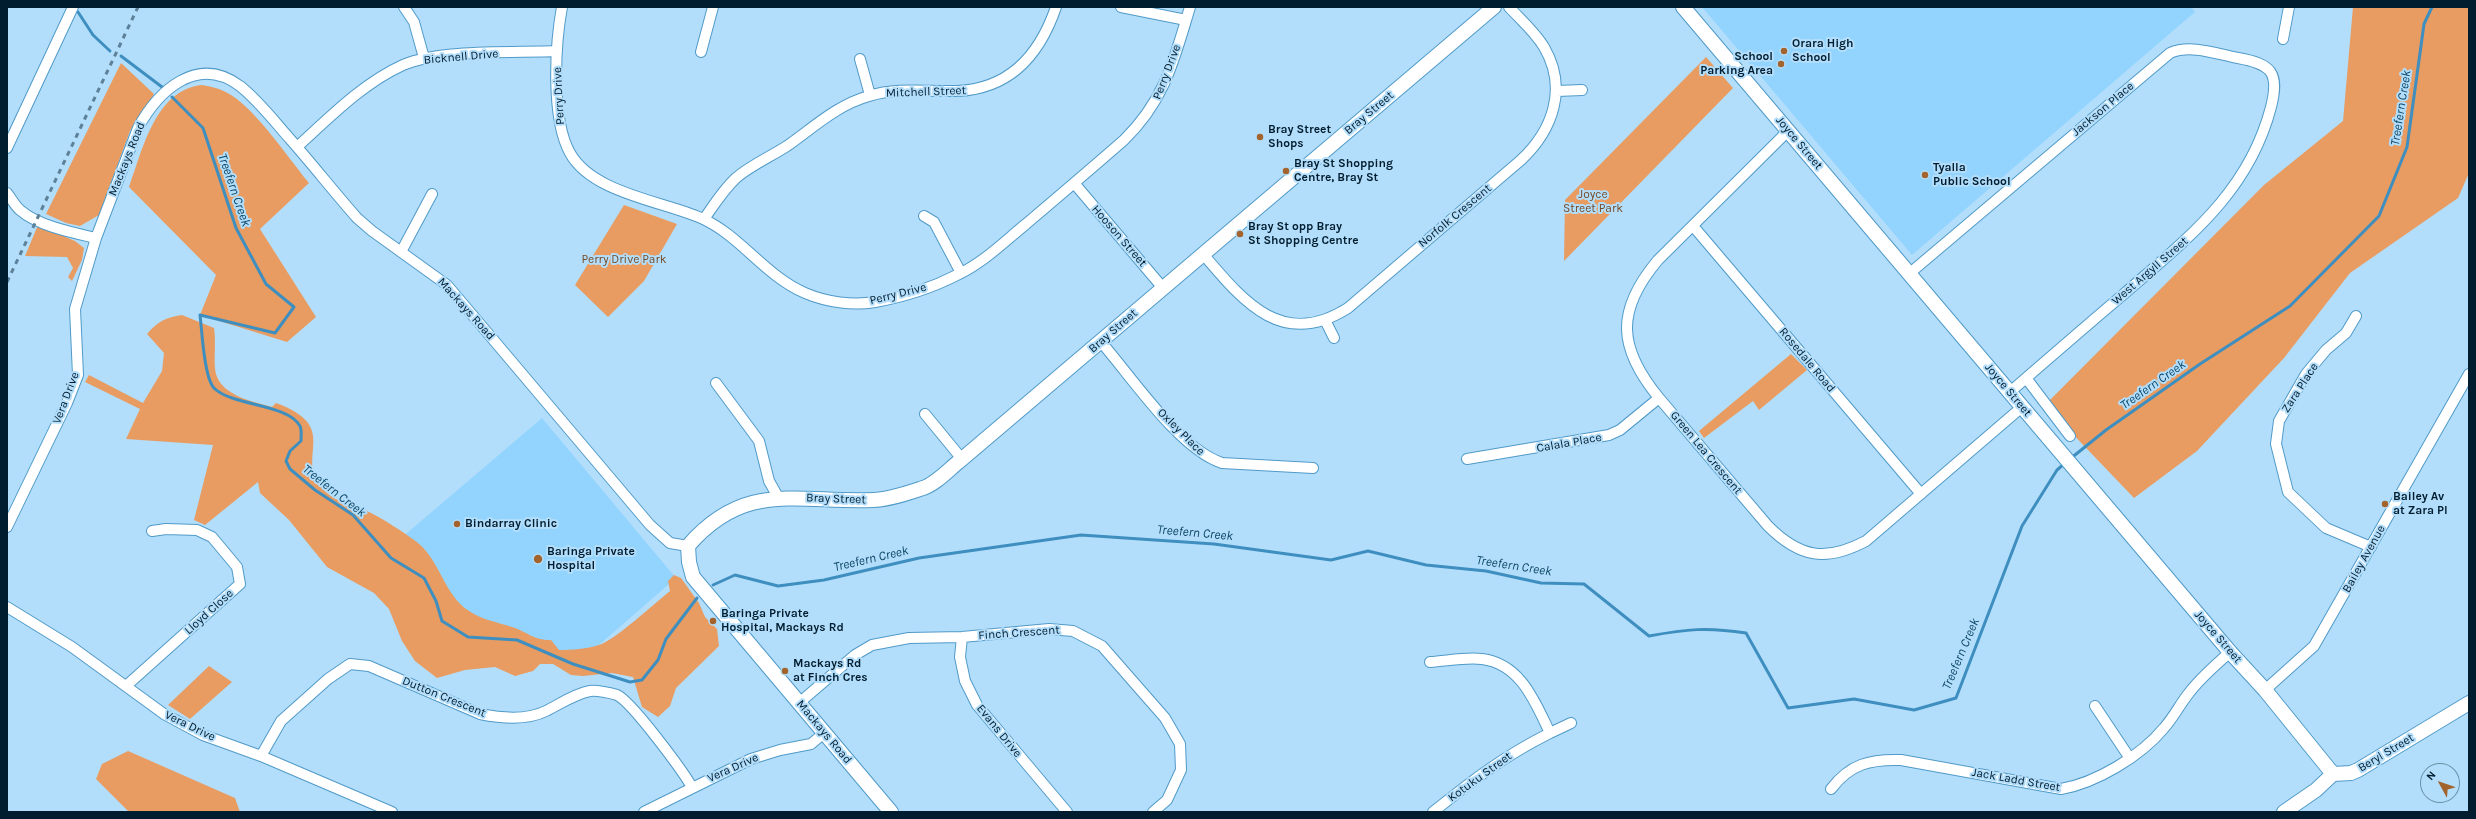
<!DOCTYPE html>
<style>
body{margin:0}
#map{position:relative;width:2476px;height:819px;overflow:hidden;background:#b3defb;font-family:Karla,sans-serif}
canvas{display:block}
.frame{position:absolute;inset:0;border:8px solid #001d2f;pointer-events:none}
.north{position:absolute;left:2420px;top:763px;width:40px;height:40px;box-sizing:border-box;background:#b3defb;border:1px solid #6b91a9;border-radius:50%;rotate:310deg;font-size:11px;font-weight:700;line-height:16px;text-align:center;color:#001d2f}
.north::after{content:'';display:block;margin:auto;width:14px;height:18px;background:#a3632c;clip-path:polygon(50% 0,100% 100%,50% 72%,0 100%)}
</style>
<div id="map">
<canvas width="2476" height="819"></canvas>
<div class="frame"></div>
<div class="north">N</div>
</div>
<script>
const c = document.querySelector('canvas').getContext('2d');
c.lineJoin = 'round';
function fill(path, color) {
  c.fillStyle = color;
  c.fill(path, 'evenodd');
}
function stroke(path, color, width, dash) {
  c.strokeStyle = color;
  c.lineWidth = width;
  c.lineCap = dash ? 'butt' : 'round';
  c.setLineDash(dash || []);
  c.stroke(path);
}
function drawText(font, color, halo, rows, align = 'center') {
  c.font = font + ' Karla,sans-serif';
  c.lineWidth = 4;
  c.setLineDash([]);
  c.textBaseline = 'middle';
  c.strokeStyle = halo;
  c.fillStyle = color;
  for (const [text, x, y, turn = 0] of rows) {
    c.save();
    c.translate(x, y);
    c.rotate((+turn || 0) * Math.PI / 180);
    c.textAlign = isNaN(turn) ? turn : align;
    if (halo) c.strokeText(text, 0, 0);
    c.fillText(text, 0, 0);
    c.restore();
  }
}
fill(new Path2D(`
 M1702 7H2191L2195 12 1912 255Z
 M542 418 676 578 576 665 479 635 400 539Z`), '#93d4fe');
fill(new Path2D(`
 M2353 7H2469V173L2458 198 2350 273 2284 358 2197 451 2134 498 2045 405 2264 185 2343 121Z
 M1706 57 1733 88 1564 261 1565 200Z
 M121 63 154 94 130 131 99 215 80 226 66 223 46 214Z
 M202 85C213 87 222 89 231 95 256 110 290 160 309 183L260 229 316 317 287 342 200 315 216 275 129 187C143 149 155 90 202 85Z
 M624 205 677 224 644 281 608 317 575 285Z
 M38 225 75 241 84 248 82 260 72 281 68 277 73 268 67 257 25 256Z
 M182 315 214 328C216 342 214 356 215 369 218 395 251 401 272 407L276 403C345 428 290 459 326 492 338 503 353 505 367 511 382 518 405 533 418 543 440 561 445 596 469 611 482 620 497 622 512 627 528 632 532 640 551 640L559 650C572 650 587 649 599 645 615 640 655 603 670 591L668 581 674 575 681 578 699 603 705 617 717 629 719 646 676 688 670 706 658 717 642 707 633 677 612 673 583 676 571 675 553 664H540L533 671 515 676 495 667 465 670 437 678 415 661 402 641 389 609 374 593 327 567 289 520 260 493 258 482 205 525 194 520 213 445 126 439 140 409 85 382 89 375 143 403 162 371 164 353 147 334C157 322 166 317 182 315Z
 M1791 354 1807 370 1759 410 1753 401 1704 438 1699 431Z
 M209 666 232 682 190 719 168 705Z
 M128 751 235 798 240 812H129L96 779 102 764Z`), '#e89c61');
stroke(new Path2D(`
 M78 12 93 35 110 51
 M121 56 162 87
 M172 97 203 128 236 228 266 284 294 307 275 333 200 315C202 330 204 380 215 389 234 406 288 404 300 426 302 430 301 437 301 441L290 451 286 461 290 469 315 490 353 515 391 558 424 578 436 601 442 621 468 637 517 640 573 664 630 682 642 680 658 660 666 639 697 598
 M2070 459 2106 430 2200 364 2290 306 2379 216 2407 147 2424 24 2432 7
 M713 585 735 575 778 586 824 580 919 558 1081 535 1214 544 1331 560 1368 551 1426 565 1486 571 1541 583 1584 584 1649 636C1687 629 1707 627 1746 633L1788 708 1854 699 1914 710 1956 698 2022 526 2057 470 2064 464`), '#3e8fc0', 3);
const street = new Path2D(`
 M404 7 414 22 424 58
 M562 7C555 45 551 119 570 153 592 193 662 201 701 218 740 235 765 276 805 293 826 302 853 306 875 302 903 297 934 287 959 274 984 262 1005 241 1026 224 1059 196 1092 168 1124 140 1165 100 1174 60 1190 7
 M1121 7 1186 20
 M2283 39 2289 7
 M701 52 713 7
 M860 59 870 95
 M1557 91 1582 90
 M1788 131 1658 260C1615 311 1618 348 1659 398L1768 526C1800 558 1826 562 1866 541L2022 407
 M297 147C329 118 363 83 403 65 440 49 515 53 557 51
 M7 148 73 7
 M1074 183 1163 288
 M7 193C11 198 15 206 20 210 38 226 74 233 96 238
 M924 216 934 222 961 273
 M704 219C714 205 723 190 736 178 751 165 770 157 787 146 814 127 837 105 869 96 898 87 927 92 957 91 1010 89 1040 54 1056 7
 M1693 226 1921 494
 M401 252 432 194
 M1203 254C1243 301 1282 350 1348 308L1521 160C1553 130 1568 88 1544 47 1535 32 1521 20 1509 7
 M1910 273 2170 53C2191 44 2217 54 2238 58 2271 64 2280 72 2271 107 2249 192 2188 238 2125 293 2086 326 2048 359 2010 392
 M2356 316 2346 333 2326 350 2306 374 2279 421 2276 444 2288 492 2326 528 2371 547
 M1325 320 1334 338
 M1101 342C1131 376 1179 449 1222 463L1313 468
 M2026 378 2070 436
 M716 383 759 441 769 481 778 497
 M925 414 962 459
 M1467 459 1609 435 1620 430 1659 398
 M7 527 67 403 78 375 75 309 96 238 138 128C158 91 197 54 240 86 259 101 274 121 290 139 313 165 334 192 357 218L372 231 447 285 650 525 670 543 688 546
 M7 607 72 647 164 714 203 735 261 756 392 812
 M962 637 960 657 965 681 977 705 1067 812
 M1430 662C1447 661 1465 657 1482 659 1521 664 1535 702 1550 733 1504 756 1473 780 1433 812
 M126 686 240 584 237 567 212 537 197 530 166 529 152 531
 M2265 690 2314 646 2469 374
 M799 703 855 655 872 645 909 638 962 637 1049 629 1073 631 1102 646 1165 718 1180 744 1181 770 1167 800 1153 812
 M2095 706 2129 757
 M1550 733 1571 723
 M261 756 281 721 328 679 350 664 369 666 480 714C500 718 526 721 546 711 560 704 574 694 590 691 596 690 611 693 617 695 632 702 682 770 692 787
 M1831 789C1850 764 1870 759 1901 760L2061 789C2096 783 2141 756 2164 728 2174 717 2180 704 2189 693 2201 677 2216 665 2230 652
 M644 812 751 759 780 750 811 744 824 733`);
const secondary = new Path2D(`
 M1683 7 2230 652 2265 690 2333 774
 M891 812 693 577 689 562 688 546C745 480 797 503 873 500 888 500 908 493 923 488 936 484 950 468 962 459L1494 7
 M2284 812 2316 790 2333 774 2351 773 2358 770 2469 703`);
stroke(street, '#509ac8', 12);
stroke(secondary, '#509ac8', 16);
stroke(street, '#fff', 10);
stroke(secondary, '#fff', 14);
stroke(new Path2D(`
 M7 282 138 7`), '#5d8199', 3, [5, 5]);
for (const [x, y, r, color] of [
 [1784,51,4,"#a3632c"],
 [1781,64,4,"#a3632c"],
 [1260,137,4,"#a3632c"],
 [1286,171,4,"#a3632c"],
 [1925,175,4,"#a3632c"],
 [1240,234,4,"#a3632c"],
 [2385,504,4,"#a3632c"],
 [457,524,4,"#a3632c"],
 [538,559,5,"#a3632c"],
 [713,621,4,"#a3632c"],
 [785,671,4,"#a3632c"]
]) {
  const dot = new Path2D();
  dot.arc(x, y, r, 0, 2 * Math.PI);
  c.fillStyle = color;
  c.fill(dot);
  stroke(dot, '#b3defb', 1.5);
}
drawText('bold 12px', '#001d2f', '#b3defb', [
 ["Orara High",1792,44],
 ["School",1792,58],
 ["School",1773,57,"right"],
 ["Parking Area",1773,71,"right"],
 ["Bray Street",1268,130],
 ["Shops",1268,144],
 ["Bray St Shopping",1294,164],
 ["Centre, Bray St",1294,178],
 ["Tyalla",1933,168],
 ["Public School",1933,182],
 ["Bray St opp Bray",1248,227],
 ["St Shopping Centre",1248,241],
 ["Bailey Av",2393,497],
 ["at Zara Pl",2393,511],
 ["Bindarray Clinic",465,524],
 ["Baringa Private",547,552],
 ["Hospital",547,566],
 ["Baringa Private",721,614],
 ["Hospital, Mackays Rd",721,628],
 ["Mackays Rd",793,664],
 ["at Finch Cres",793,678]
], 'left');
drawText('12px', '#001d2f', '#b3defb', [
 ["Bicknell Drive",461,57,-5],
 ["Perry Drive",1167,72,-69],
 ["Mitchell Street",926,92,-2],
 ["Perry Drive",559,96,-93],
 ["Jackson Place",2103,109,-40],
 ["Bray Street",1369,113,-40],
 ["Joyce Street",1799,143,50],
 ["Mackays Road",127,159,-68],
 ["Norfolk Crescent",1455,216,-40],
 ["Hooson Street",1119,236,49],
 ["West Argyll Street",2150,271,-41],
 ["Perry Drive",898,294,-14],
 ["Mackays Road",466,309,48],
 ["Bray Street",1113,331,-41],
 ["Rosedale Road",1807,360,50],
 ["Zara Place",2300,388,-57],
 ["Joyce Street",2008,390,50],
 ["Vera Drive",66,398,-69],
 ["Oxley Place",1181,432,45],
 ["Calala Place",1569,443,-10],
 ["Green Lea Crescent",1706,453,50],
 ["Bray Street",836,499,2],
 ["Bailey Avenue",2364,559,-61],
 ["Lloyd Close",209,612,-42],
 ["Finch Crescent",1019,633,-4],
 ["Joyce Street",2218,637,49],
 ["Dutton Crescent",444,697,22],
 ["Vera Drive",190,726,26],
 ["Evans Drive",999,731,51],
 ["Mackays Road",824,732,50],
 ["Beryl Street",2386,753,-31],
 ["Vera Drive",733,768,-24],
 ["Kotuku Street",1480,777,-36],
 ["Jack Ladd Street",2016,780,10]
]);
drawText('12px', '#754a27', '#b3defb', [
 ["Joyce",1593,195],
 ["Street Park",1593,209],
 ["Perry Drive Park",624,260]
]);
drawText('italic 13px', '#0c4766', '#b3defb', [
 ["Treefern Creek",2401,108,-81],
 ["Treefern Creek",234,190,71],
 ["Treefern Creek",2153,385,-35],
 ["Treefern Creek",334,491,38],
 ["Treefern Creek",1195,533,5],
 ["Treefern Creek",871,559,-13],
 ["Treefern Creek",1514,566,9],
 ["Treefern Creek",1961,654,-67]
]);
</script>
